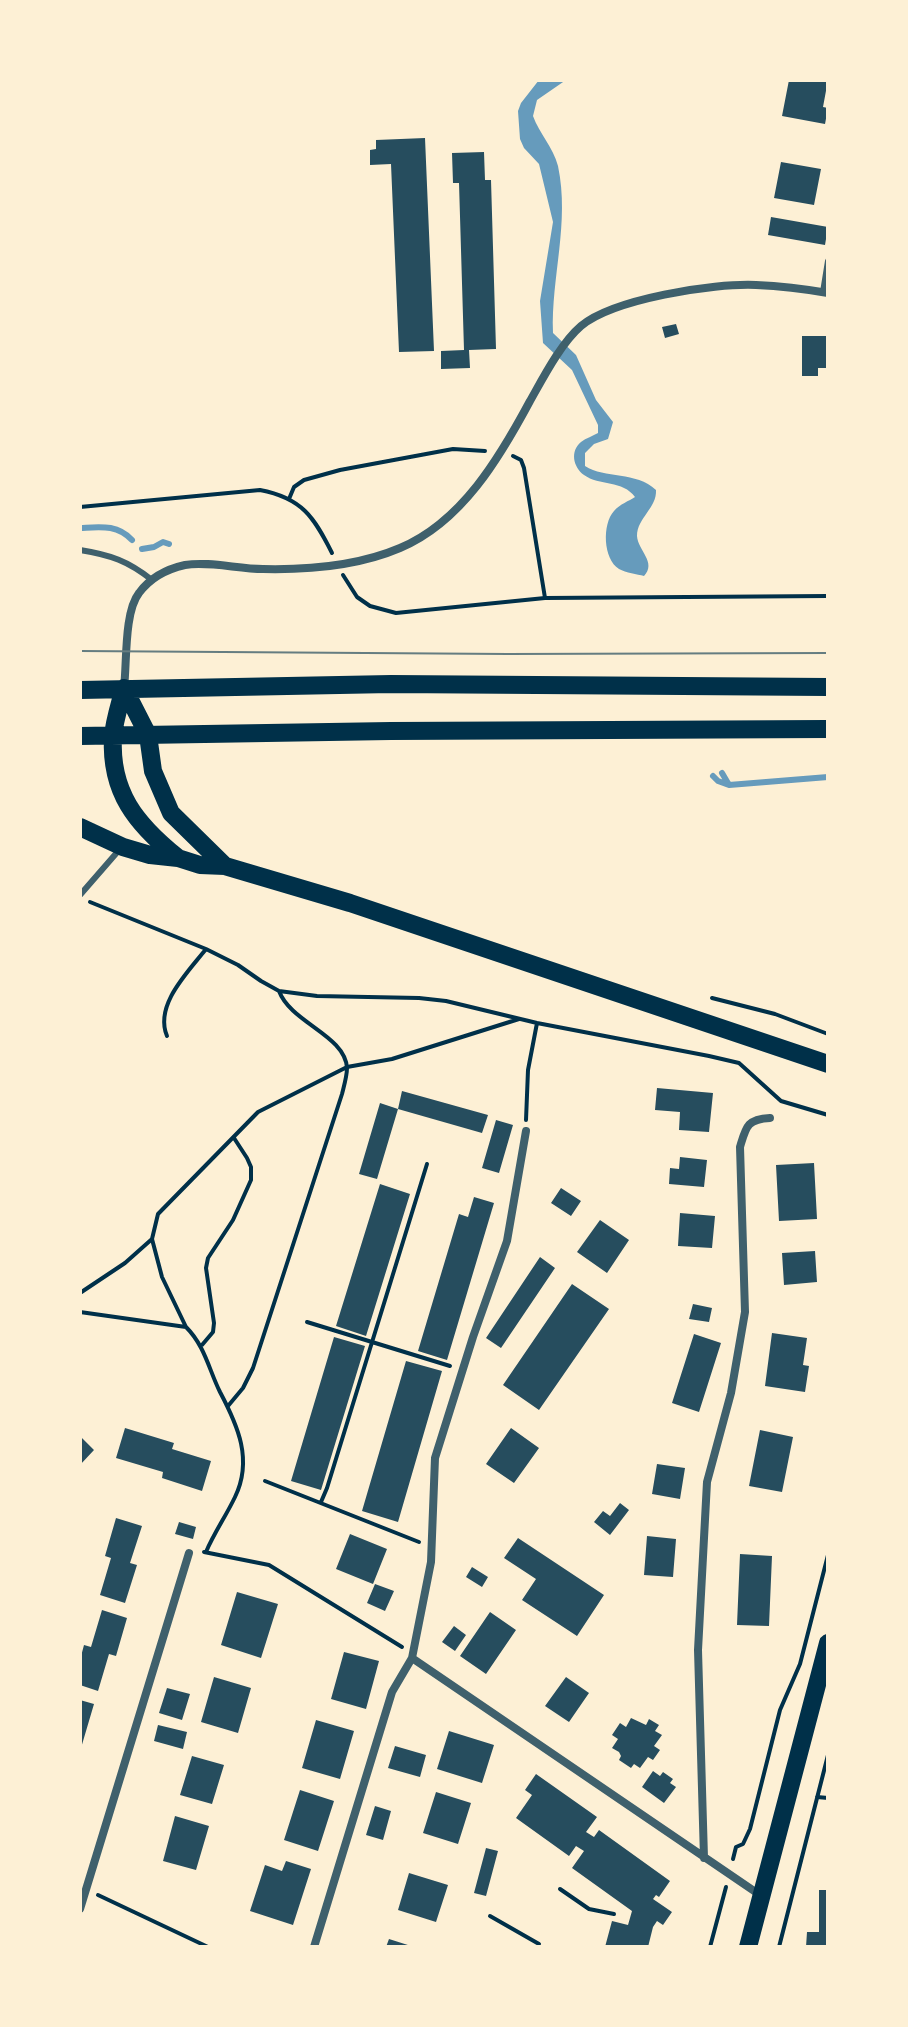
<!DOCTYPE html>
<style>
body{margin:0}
#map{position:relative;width:908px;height:2027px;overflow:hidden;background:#fdf0d5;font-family:Arial,sans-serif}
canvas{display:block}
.frame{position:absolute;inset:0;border:82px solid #fdf0d5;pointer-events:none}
</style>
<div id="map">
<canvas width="908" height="2027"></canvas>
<div class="frame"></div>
</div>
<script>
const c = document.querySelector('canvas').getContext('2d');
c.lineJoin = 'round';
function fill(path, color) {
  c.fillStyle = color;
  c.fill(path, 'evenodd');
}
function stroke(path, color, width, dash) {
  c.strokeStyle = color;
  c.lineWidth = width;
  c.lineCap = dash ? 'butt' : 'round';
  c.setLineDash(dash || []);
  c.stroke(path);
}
fill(new Path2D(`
 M539 80H566L537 100 533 116C539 133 553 147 558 166 570 223 551 277 553 333L576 355 596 400 613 422 608 439 594 444 585 453V466C605 479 636 471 656 490 657 508 637 518 637 536 638 551 657 562 644 576 637 574 626 573 619 569 603 559 602 524 614 511 620 504 629 501 635 497 623 480 599 486 584 475 573 467 570 451 581 442 586 438 593 436 598 433V425L572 370 543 343 540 301 553 222 539 164 524 148 520 139 518 111 521 103Z`), '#669bbc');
stroke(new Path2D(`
 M80 528C100 527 117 524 132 540
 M142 549 154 547 163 542 169 544
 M722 773 729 785 828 777
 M713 776 718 781 729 785`), '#669bbc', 6);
fill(new Path2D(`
 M789 80H828L823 107 828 108 825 124 782 116Z
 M425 138 434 351 399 352 391 164 370 165V150L376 149V140Z
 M484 152 485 180H491L496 349 469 350 470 368 441 369V351L464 350 459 183H453L452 153Z
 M781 162 821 169 814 205 774 198Z
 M771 217 828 227 825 245 768 235Z
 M676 324 679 334 665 338 662 327Z
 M802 336H828V368H818V376H802Z
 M657 1088 713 1093 709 1132 679 1130 680 1112 655 1110Z
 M402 1091 488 1115 482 1133 398 1109Z
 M380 1103 398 1109 377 1179 359 1174Z
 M496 1120 513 1125 499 1173 482 1168Z
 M680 1157 707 1160 704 1187 669 1184 670 1168 679 1169Z
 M814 1163 817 1219 779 1221 776 1165Z
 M380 1184 410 1194 366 1336 336 1326Z
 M561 1188 581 1201 571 1216 551 1203Z
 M474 1197 494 1203 447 1360 418 1351 459 1214 468 1217Z
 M680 1213 715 1216 712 1248 678 1246Z
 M600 1220 629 1240 607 1273 577 1252Z
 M815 1251 817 1282 784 1285 782 1253Z
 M540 1257 555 1268 501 1348 486 1338Z
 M572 1284 609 1309 539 1410 503 1385Z
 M693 1304 712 1308 709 1322 689 1319Z
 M772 1333 807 1338 803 1365 809 1366 805 1392 765 1386Z
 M694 1334 721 1343 699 1412 672 1403Z
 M334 1337 365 1346 321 1490 291 1481Z
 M406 1361 442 1371 398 1522 362 1511Z
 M125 1428 174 1443 172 1449 211 1461 202 1491 162 1478 163 1472 116 1458Z
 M511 1428 539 1448 514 1483 486 1464Z
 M760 1430 793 1437 782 1492 749 1486Z
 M80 1436 94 1450 80 1465Z
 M657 1464 685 1468 680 1499 652 1494Z
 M620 1503 629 1510 610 1535 594 1522 603 1511 610 1516Z
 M116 1518 142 1526 130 1563 137 1565 125 1603 100 1595 111 1558 105 1556Z
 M179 1522 196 1527 193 1539 175 1534Z
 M350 1534 387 1549 373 1584 336 1569Z
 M647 1536 676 1539 673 1577 644 1575Z
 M518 1538 604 1595 577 1636 522 1600 536 1579 504 1558Z
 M740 1554 772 1556 769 1626 737 1625Z
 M472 1567 488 1577 482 1587 466 1577Z
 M375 1584 394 1591 385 1611 367 1603Z
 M237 1592 278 1604 261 1658 221 1645Z
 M102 1610 127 1618 116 1656 109 1654 98 1691 80 1685V1660L84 1645 91 1647Z
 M490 1612 516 1630 486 1674 460 1656Z
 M454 1626 466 1635 455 1651 442 1642Z
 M344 1652 379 1661 366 1709 331 1699Z
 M214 1677 251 1688 238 1733 201 1722Z
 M566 1677 589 1693 569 1722 545 1706Z
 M167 1688 190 1694 182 1720 159 1713Z
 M80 1700 94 1704 81 1748H80Z
 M631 1718 646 1725 649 1719 659 1725 655 1731 662 1735 654 1746 660 1750 653 1760 648 1757 640 1768 634 1764 631 1768 619 1760 621 1756 619 1752 612 1748 618 1739 612 1735 620 1723 626 1727Z
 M316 1720 354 1731 340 1779 302 1768Z
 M158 1725 187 1732 183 1749 154 1741Z
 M449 1731 494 1745 482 1783 437 1769Z
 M395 1746 426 1755 420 1777 388 1768Z
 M192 1756 224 1765 212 1804 180 1795Z
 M653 1771 660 1776 663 1772 673 1779 670 1783 676 1787 664 1803 642 1787Z
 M536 1774 597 1817 586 1832 594 1837 599 1830 670 1881 659 1897 656 1895 653 1899 672 1912 663 1925 657 1921 653 1927 648 1947H605L612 1921 628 1925 632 1911 572 1868 584 1851 576 1846 569 1856 516 1818 532 1795 525 1790Z
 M300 1790 334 1801 318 1851 284 1840Z
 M436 1792 471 1803 458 1844 423 1833Z
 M375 1806 391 1811 383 1840 366 1835Z
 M175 1816 209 1826 196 1870 163 1861Z
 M486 1848 498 1851 486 1896 474 1893Z
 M286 1861 311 1869 293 1925 250 1911 265 1865 282 1871Z
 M409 1873 448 1885 436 1922 398 1910Z
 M819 1890H828V1947H806L807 1932H819Z
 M389 1939 411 1946V1947H386Z`), '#264d5e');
stroke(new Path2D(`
 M513 456 521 460 524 468 545 598
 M289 499 294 487 304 480 340 470 453 449 485 451
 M80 507 260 490C302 498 314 517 332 553
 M343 575 357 597 370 606 396 613 545 598 828 596
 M90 902 206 949 238 965 261 981 279 991 317 996 419 998 446 1001 537 1023 709 1056 739 1063 781 1101 828 1115
 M712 998 775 1014 828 1034
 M167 1036C154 1005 188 972 206 949
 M526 1120 528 1070 537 1023
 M152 1239 162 1277 186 1327
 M80 1293 125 1263 152 1239 158 1214 258 1112 347 1067 392 1059 519 1019
 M80 1312 186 1327C205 1346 209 1370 220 1392 238 1426 253 1460 235 1497 226 1516 214 1533 206 1552
 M307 1322 450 1366
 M202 1345 213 1332 214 1323 206 1268 208 1258 233 1220 251 1180V1167L247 1158 234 1138
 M228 1406 243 1388 253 1368 342 1094C344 1086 347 1076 347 1068 345 1035 291 1023 279 991
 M265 1481 419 1542
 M321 1502 327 1488 427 1164
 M204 1552 269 1565 402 1647
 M817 1797 828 1798
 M733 1859 736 1847 743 1844 750 1829 780 1710 800 1664 828 1555
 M560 1889 589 1909 614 1914
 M98 1895 208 1947
 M490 1916 539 1944
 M710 1947 726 1887
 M779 1947 828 1755`), '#003049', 4);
stroke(new Path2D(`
 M823 292 828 261
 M80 550C111 555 128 561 152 580
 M80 895 120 849`), '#3f606c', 6);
stroke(new Path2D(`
 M124 688C127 663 124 612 139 593 150 578 167 569 185 565 209 561 238 569 263 569 309 570 358 566 400 548 462 522 500 457 530 401 543 378 561 343 581 326 613 299 713 283 756 285 779 286 805 289 828 293
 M526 1131 507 1241 473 1337 435 1458 431 1562 412 1658 760 1895
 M704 1858 698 1650 707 1482 731 1393 745 1312 740 1147C746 1127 747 1119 770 1118
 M80 1909 189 1553
 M314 1947 392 1692 412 1658`), '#3f606c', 8);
stroke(new Path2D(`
 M748 1947 828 1643`), '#003049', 18);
stroke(new Path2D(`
 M124 688 148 735 153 771 171 813 225 866
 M124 688C120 704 114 721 113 737 110 792 136 824 177 857
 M80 690 391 684 828 687
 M80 736 391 731 828 729
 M80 827 123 847 150 855 178 858 200 865 225 866 350 903 828 1064`), '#003049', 18);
stroke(new Path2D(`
 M80 651 508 654 828 653`), '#657d81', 2);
</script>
